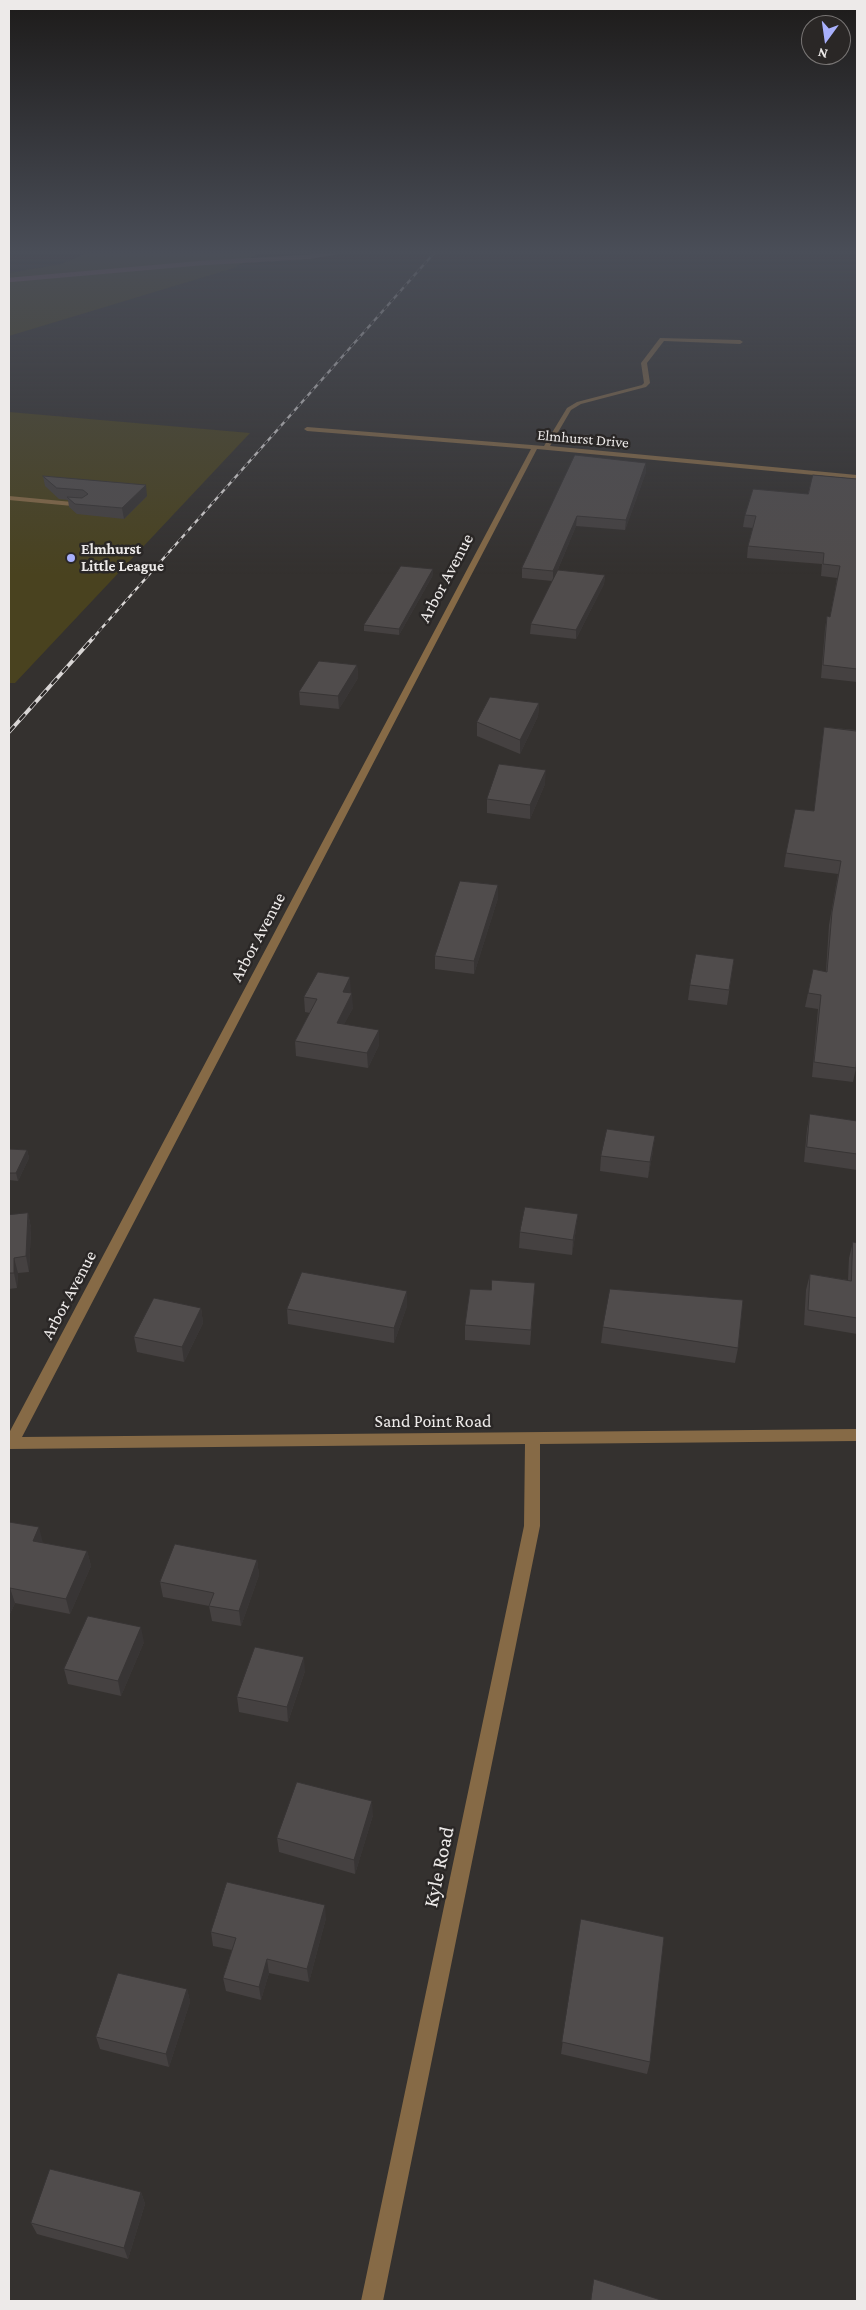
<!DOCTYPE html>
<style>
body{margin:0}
#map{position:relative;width:866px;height:2310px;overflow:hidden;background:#34312f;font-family:"Crimson Pro",serif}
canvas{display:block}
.frame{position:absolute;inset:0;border:10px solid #edeae9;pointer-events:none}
.north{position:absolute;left:801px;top:15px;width:50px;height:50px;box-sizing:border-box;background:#2a2726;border:1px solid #787574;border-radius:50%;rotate:194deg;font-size:14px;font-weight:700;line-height:20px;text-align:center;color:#edeae9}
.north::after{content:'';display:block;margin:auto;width:18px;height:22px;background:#a8b0fc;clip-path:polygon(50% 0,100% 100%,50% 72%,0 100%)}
</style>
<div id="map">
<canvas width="866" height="2310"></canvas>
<div class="frame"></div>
<div class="north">N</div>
</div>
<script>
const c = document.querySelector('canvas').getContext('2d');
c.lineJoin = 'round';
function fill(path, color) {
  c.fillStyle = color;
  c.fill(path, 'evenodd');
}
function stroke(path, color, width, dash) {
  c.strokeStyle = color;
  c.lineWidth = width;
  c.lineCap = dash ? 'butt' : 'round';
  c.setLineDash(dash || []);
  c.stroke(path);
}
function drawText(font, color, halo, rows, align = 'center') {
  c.font = font + ' "Crimson Pro",serif';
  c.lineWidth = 5;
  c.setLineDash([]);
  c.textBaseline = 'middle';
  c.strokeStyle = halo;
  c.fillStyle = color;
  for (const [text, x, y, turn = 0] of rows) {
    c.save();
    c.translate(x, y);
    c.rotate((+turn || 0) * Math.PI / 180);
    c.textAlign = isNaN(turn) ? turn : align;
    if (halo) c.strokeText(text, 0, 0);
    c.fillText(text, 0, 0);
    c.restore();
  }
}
fill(new Path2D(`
 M84 252H199L257 254 234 268 9 336V273L61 264 87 253Z
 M9 412 250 433 15 683H9Z`), '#49421f');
stroke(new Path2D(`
 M9 280 202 263 308 257 337 252`), '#935b70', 4.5);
fill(new Path2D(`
 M660 338 740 340 743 342 740 344 664 341 647 363 650 383 646 387 581 404 571 410 550 446 857 475V479L537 449 22 1437 857 1429V1441L540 1444V1526L383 2301H361L524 1526 525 1444 9 1449V1433L531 449 307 431 304 429 307 427 544 446 567 408 577 402 642 385 644 383 641 363Z
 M9 496 83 503 87 505 83 507 9 500Z`), '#866a46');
const railFar1 = new Path2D(`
 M92 639 435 252`);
const rail = new Path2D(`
 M9 732 93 638`);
stroke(railFar1, '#d9d6d5', 2.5);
stroke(rail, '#d9d6d5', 4);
stroke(railFar1, '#2a2726', 2, [5]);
stroke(rail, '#2a2726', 2.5, [8]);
fill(new Path2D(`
 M575 455 646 472 625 530 576 526 556 574 605 575 604 584 576 639 530 634 531 624 552 581 522 578V568Z
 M43 476 147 496 124 519 77 514 69 507 68 500 59 499 45 486Z
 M857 479V682L821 678 825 629 827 616 830 617 837 578 821 576 822 564 747 558 748 546 753 528 743 527 745 515 808 494Z
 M433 575 399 635 364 631V625Z
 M357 665 358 678 339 709 300 705 299 692Z
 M539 703 538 716 520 754 477 736V722Z
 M824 727 856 730V1068L853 1082 812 1077 818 1009 805 1007 808 993 826 971 829 925 838 874 784 867 786 853 814 811Z
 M545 784 530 819 487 813V799Z
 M498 898 474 974 435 969V956Z
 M734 959 727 1005 688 1000 690 985Z
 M351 992 350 993 353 1008 344 1024 379 1045 368 1068 296 1056 295 1041 310 1013 305 1012 304 997Z
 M810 1114 857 1121V1170L804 1162 807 1129Z
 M9 1149 27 1150 29 1158 18 1181 9 1180Z
 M653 1151 648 1178 600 1171 601 1156Z
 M28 1213 31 1228 29 1272 18 1273 17 1288 9 1289V1215Z
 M576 1229 572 1255 519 1248 520 1232Z
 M853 1242 857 1243V1334L804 1325 806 1290 810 1274 848 1280 849 1258Z
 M535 1283 530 1345 465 1340V1325L491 1290Z
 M407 1291V1306L394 1343 288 1324 287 1309Z
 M201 1308 203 1323 184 1362 137 1352 134 1337Z
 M603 1327 738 1348 735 1363 601 1343Z
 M9 1522 43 1543 87 1551 91 1566 70 1614 15 1603 9 1616Z
 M257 1560 259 1575 241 1626 212 1621 209 1606 163 1597 160 1582Z
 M144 1642 121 1696 68 1684 64 1669Z
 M305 1671 288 1722 239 1712 237 1697Z
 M373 1815 355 1874 279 1852 277 1838Z
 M326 1918 309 1982 269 1973 261 2000 226 1991 223 1978 232 1950 213 1946 211 1932Z
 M581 1919 650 2062 647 2074 561 2054Z
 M187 1989 190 2002 169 2067 100 2049 96 2037Z
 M141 2192 145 2204 128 2259 37 2234 31 2223Z`), '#454141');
fill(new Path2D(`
 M646 463V472L625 530 626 520Z
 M146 485 147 496 124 519 122 508Z
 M577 516 576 526 553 581V571Z
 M433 569V575L399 635V629Z
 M605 575 604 584 576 639V630Z
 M357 665 358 678 339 709 338 696Z
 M539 703 538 716 520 754V740Z
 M546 770 545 784 530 819V805Z
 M498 885V898L474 974V961Z
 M350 977 351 992 343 1006V992Z
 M352 993 353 1008 337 1038V1023Z
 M379 1030V1045L368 1068 367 1053Z
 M655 1136 653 1151 648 1178 650 1162Z
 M27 1150 29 1158 18 1181 16 1173Z
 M28 1213 31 1228 29 1272 26 1256Z
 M578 1214 576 1229 572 1255 573 1240Z
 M14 1258 18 1273 17 1288 14 1273Z
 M407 1291V1306L394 1343V1328Z
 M201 1308 203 1323 184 1362 182 1347Z
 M39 1527 43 1543 33 1541Z
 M87 1551 91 1566 70 1614 66 1599Z
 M257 1560 259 1575 241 1626 239 1611Z
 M10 1588 15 1603 9 1616V1592Z
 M141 1627 144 1642 121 1696 118 1681Z
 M304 1657 305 1671 288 1722 287 1707Z
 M372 1801 373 1815 355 1874 354 1860Z
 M325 1905 326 1918 309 1982 307 1969Z
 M267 1959 269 1973 261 2000 259 1987Z
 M187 1989 190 2002 169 2067 166 2054Z
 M141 2192 145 2204 128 2259 124 2248Z`), '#383535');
const building = new Path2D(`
 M575 455 646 463 626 520 577 516 553 571 522 568Z
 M813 475 857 479V669L823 665 827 616 830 617 840 566 823 564 824 553 748 546 756 516 745 515 753 489 808 494Z
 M43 476 146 485 122 508 75 504 67 497 82 498 88 494 83 490 57 488Z
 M401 566 433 569 399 629 364 625Z
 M558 570 605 575 576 630 531 624Z
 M319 661 357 665 338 696 299 692Z
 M490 697 539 703 520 740 477 722Z
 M857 726V1052L856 1068 814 1062 821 995 808 993 813 969 827 972 832 912 841 861 786 853 795 809 814 811 824 727 856 731Z
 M499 764 546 770 530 805 487 799Z
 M460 881 498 885 474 961 435 956Z
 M696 954 734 959 729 990 690 985Z
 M318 972 350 977 343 992 352 993 337 1023 379 1030 367 1053 295 1041 317 999 304 997Z
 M810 1114 857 1121V1154L807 1147Z
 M607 1129 655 1136 650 1162 601 1156Z
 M9 1149 27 1150 16 1173H9Z
 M525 1207 578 1214 573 1240 520 1232Z
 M28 1213 26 1256 14 1258V1273H9V1215Z
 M853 1242 857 1243V1318L808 1310 810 1274 851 1281Z
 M302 1272 407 1291 394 1328 287 1309Z
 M492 1280 535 1283 531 1330 465 1325 470 1289 491 1290Z
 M610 1289 743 1300 738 1348 603 1327Z
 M154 1298 201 1308 182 1347 134 1337Z
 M9 1522 39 1527 33 1541 87 1551 66 1599 10 1588 9 1592Z
 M175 1544 257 1560 239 1611 209 1606 214 1593 160 1582Z
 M88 1616 141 1627 118 1681 64 1669Z
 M255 1647 304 1657 287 1707 237 1697Z
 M297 1782 372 1801 354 1860 277 1838Z
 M227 1882 325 1905 307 1969 267 1959 259 1987 223 1978 236 1938 211 1932Z
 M581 1919 664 1937 650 2062 562 2042Z
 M118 1973 187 1989 166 2054 96 2037Z
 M50 2169 141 2192 124 2248 31 2223Z
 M594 2279 664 2301H591Z`);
fill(building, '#504c4c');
stroke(building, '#383535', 1);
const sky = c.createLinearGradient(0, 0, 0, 575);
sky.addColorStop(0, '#1d1b1a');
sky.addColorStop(0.44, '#4a4e58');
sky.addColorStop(1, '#4a4e5800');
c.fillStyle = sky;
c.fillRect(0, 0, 866, 575);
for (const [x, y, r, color] of [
 [71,558,5,"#a8b0fc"]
]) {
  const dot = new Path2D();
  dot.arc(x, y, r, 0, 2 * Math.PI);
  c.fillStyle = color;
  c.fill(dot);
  stroke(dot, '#2a2726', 2);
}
drawText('15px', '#edeae9', '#2a2726', [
 ["Elmhurst Drive",583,439,5]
]);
drawText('bold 15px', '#edeae9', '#2a2726', [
 ["Elmhurst",81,549],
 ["Little League",81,566]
], 'left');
drawText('18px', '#edeae9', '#2a2726', [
 ["Arbor Avenue",446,578,-62],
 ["Arbor Avenue",258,937,-62],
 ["Arbor Avenue",69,1295,-62],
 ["Sand Point Road",433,1421]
]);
drawText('21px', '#edeae9', '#2a2726', [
 ["Kyle Road",439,1867,-78]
]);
</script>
